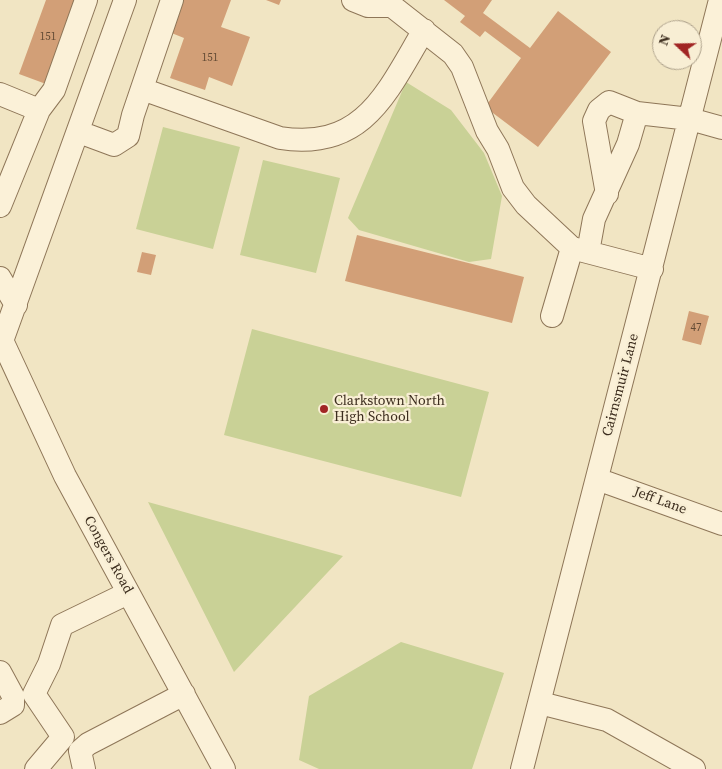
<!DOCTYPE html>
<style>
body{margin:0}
#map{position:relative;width:722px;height:769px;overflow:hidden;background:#f1e5c3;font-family:"Source Serif 4",serif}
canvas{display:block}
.north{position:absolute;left:652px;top:20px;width:50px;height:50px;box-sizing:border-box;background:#f8eed4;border:1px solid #ada18b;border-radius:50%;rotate:291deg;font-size:14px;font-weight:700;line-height:20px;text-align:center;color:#3c2d1e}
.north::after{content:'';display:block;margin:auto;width:18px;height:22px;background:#a12524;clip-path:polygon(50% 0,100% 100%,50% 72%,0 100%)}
</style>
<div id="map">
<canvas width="722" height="769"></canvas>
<div class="north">N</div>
</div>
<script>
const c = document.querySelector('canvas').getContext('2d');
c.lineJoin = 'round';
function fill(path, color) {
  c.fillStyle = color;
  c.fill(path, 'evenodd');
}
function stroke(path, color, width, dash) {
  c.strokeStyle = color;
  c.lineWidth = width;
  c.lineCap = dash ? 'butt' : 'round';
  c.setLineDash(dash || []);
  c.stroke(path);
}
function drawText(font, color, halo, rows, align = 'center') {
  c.font = font + ' "Source Serif 4",serif';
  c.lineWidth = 4.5;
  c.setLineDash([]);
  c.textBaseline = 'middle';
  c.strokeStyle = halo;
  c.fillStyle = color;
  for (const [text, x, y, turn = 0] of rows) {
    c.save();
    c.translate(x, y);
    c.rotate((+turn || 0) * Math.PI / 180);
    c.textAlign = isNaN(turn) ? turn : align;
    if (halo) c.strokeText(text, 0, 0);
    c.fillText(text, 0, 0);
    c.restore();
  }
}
fill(new Path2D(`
 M406 82 451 110 484 153 502 196 491 259 469 262 359 230 348 218Z
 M163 127 240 147 213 249 136 229Z
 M263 160 340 178 316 273 240 255Z
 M252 329 489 392 461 497 224 435Z
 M148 502 343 556 234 672Z
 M401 642 504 673 472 769H319L299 760 309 696Z`), '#c9d196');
fill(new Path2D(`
 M46 0H76L46 84 19 74Z
 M181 0H231L221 27 250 37 232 86 209 77 205 90 170 78 184 38 169 32Z
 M266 0H281L279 5Z
 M444 0H492L483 13 530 48 558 11 611 52 538 147 485 107 521 58 485 31 480 37 460 22 465 16Z
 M357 235 524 277 512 323 345 281Z
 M142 252 156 255 151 275 137 272Z
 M689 311 709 316 701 345 682 340Z`), '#d29f77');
const minor = new Path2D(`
 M353 0 368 6H392
 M390 0 392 6 453 54 462 67 487 131 498 149 513 188 526 205 572 248
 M142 89 280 138C364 151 387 92 424 30
 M0 94 39 110
 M79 132 114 145 128 136 133 115 172 0
 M607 194 594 121 599 110 609 102 637 113
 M0 206 39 110 54 90 86 0
 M588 252 594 219 628 144 637 113 690 119 722 128
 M0 278 16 305
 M552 316 572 248 652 269
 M0 336 65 476 224 769
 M2 341 125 0
 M597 479 722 524
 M0 672 13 696V705L0 713
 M540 703 607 720 694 769
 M36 769 63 737 34 694 49 664 62 625 128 593
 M84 769 80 751 88 744 184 694
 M522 769 720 0`);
stroke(minor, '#8e7658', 24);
stroke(minor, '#fbf1d8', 22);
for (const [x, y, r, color] of [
 [324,409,5,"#a12524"]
]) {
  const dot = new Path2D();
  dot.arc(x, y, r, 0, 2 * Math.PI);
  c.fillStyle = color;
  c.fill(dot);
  stroke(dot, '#f8eed4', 2);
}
drawText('11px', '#624a34', null, [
 ["151",48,37],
 ["151",210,58],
 ["47",696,328]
]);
drawText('14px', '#3c2d1e', '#f8eed4', [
 ["Cairnsmuir Lane",621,385,-75],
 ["Jeff Lane",660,501,20],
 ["Congers Road",108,555,61]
]);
drawText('14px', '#3c2d1e', '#f8eed4', [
 ["Clarkstown North",334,401],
 ["High School",334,417]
], 'left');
</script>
